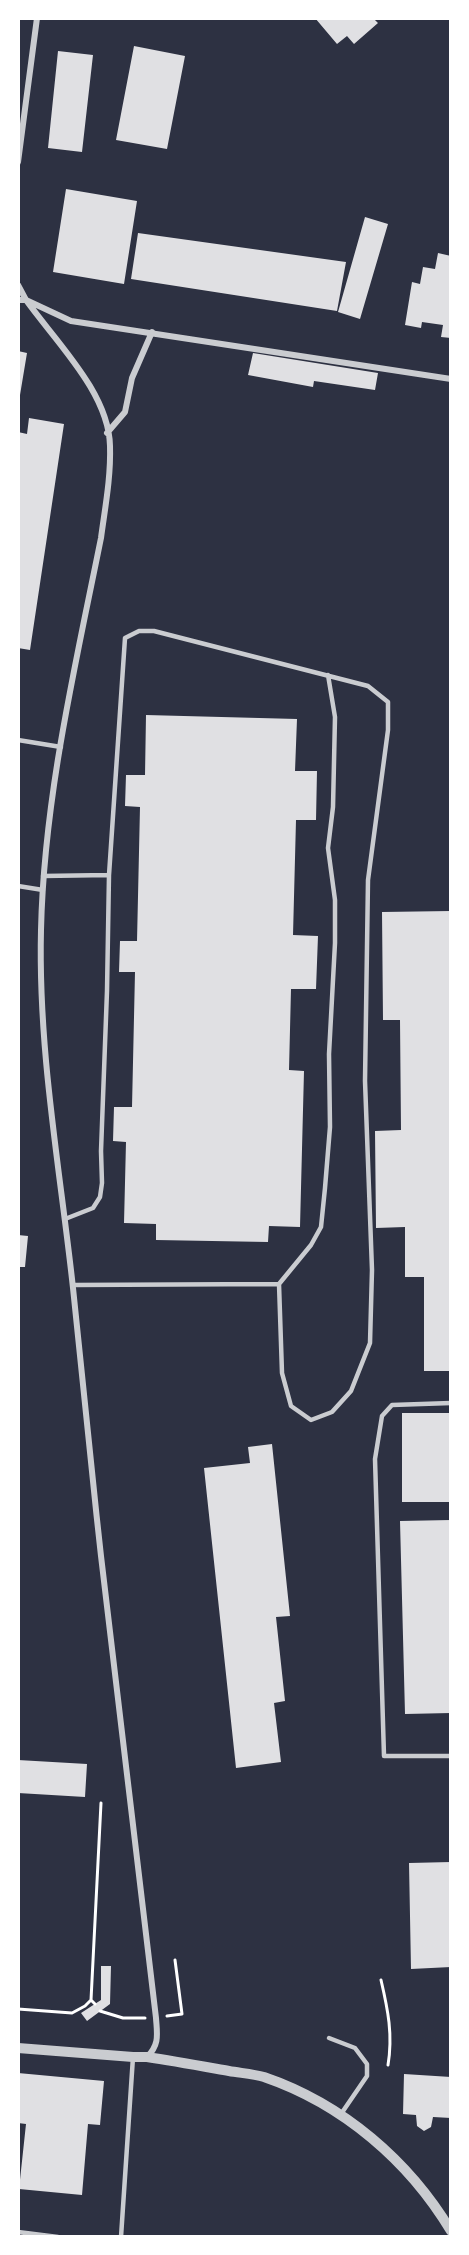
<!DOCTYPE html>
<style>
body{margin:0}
#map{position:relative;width:469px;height:2255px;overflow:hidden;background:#2d3142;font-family:"Noto Sans",sans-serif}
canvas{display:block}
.frame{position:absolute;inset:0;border:20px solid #fff;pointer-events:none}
</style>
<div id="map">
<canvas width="469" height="2255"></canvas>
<div class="frame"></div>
</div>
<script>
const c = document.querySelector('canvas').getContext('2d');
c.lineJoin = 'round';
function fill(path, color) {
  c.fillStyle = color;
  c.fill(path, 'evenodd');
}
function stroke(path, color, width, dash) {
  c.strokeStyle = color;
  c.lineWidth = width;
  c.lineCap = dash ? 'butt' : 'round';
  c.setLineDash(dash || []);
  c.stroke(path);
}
fill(new Path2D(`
 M315 18H373L378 23 354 44 347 36 337 44Z
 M134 46 185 56 167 149 116 140Z
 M58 51 93 55 82 152 48 148Z
 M66 189 137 201 124 284 53 272Z
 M365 217 388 224 360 319 338 312Z
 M138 233 346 262 337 311 131 279Z
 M438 253 451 256V338L441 337 443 325 422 322 421 328 405 325 412 282 420 284 423 267 435 269Z
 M18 351 27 353 19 401H18Z
 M253 353 378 373 375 390 314 381 313 387 248 375Z
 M29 418 64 424 30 650 18 648V432L27 434Z
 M146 715 297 719 295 771H317L316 820H296L293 935 318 936 316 989H291L289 1070 304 1071 300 1227 269 1226 268 1242 156 1240V1224L124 1223 126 1142 113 1141 114 1107H132L135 972H119L120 941H137L140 807 125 806 126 775H145Z
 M451 911V1371H424V1277H405V1227L376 1228 375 1131 401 1130 400 1020H383L382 912Z
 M18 1235 28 1236 25 1267H18Z
 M402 1413H451V1502H402Z
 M272 1444 290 1616 276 1617 285 1701 274 1703 281 1762 236 1768 204 1468 250 1463 248 1447Z
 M451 1520V1713L405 1714 400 1521Z
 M18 1760 87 1764 85 1797 18 1793Z
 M451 1862V1967L411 1969 409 1863Z
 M101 1966H111L110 2004 87 2021 81 2013 101 2000Z
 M18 2073 104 2081 100 2125 88 2124 82 2195 19 2189 26 2124 18 2123Z
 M404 2074 451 2077V2118L433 2117 431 2127 424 2131 417 2126 416 2115 403 2114Z`), '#e0e0e3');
stroke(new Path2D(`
 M381 1980C388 2010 393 2035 388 2065
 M95 2004 91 2000 101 1803
 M18 2009 72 2013 85 2006 91 2000
 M100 2011 123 2018H145
 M167 2016 182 2014 175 1960`), '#fff', 3);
stroke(new Path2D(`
 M18 740 61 747
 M43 876 109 875 125 638 139 631H154L368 686 388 702V730L368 880 365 1081 372 1270 370 1343 351 1391 332 1412 311 1420 291 1406 282 1373 279 1284 73 1285
 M18 886 43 890
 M65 1219 93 1208 100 1197 102 1183 101 1151 107 991 109 875
 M279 1284 311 1245 321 1227 325 1188 330 1127 329 1054 335 943V900L328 848 333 807 335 717 328 675
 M451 1403 392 1405 382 1416 375 1459 384 1756H451
 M329 2038 355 2048 367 2064V2076L341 2114
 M18 2232 58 2237
 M121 2237 133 2057`), '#caccd0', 4.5);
stroke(new Path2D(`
 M18 162 37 18
 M18 285 26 300C56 342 109 393 110 446 111 477 105 508 101 538 75 667 44 798 41 930 38 1051 60 1169 73 1288 83 1378 91 1467 101 1556 119 1710 138 1864 156 2018 157 2034 160 2044 147 2057
 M18 300H26L71 321 451 379
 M107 433 125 412 132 378 152 332`), '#caccd0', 6);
stroke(new Path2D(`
 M18 2048 133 2057H147C174 2061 201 2066 229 2071 240 2073 253 2074 264 2077 343 2104 409 2161 451 2231`), '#caccd0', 10);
</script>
